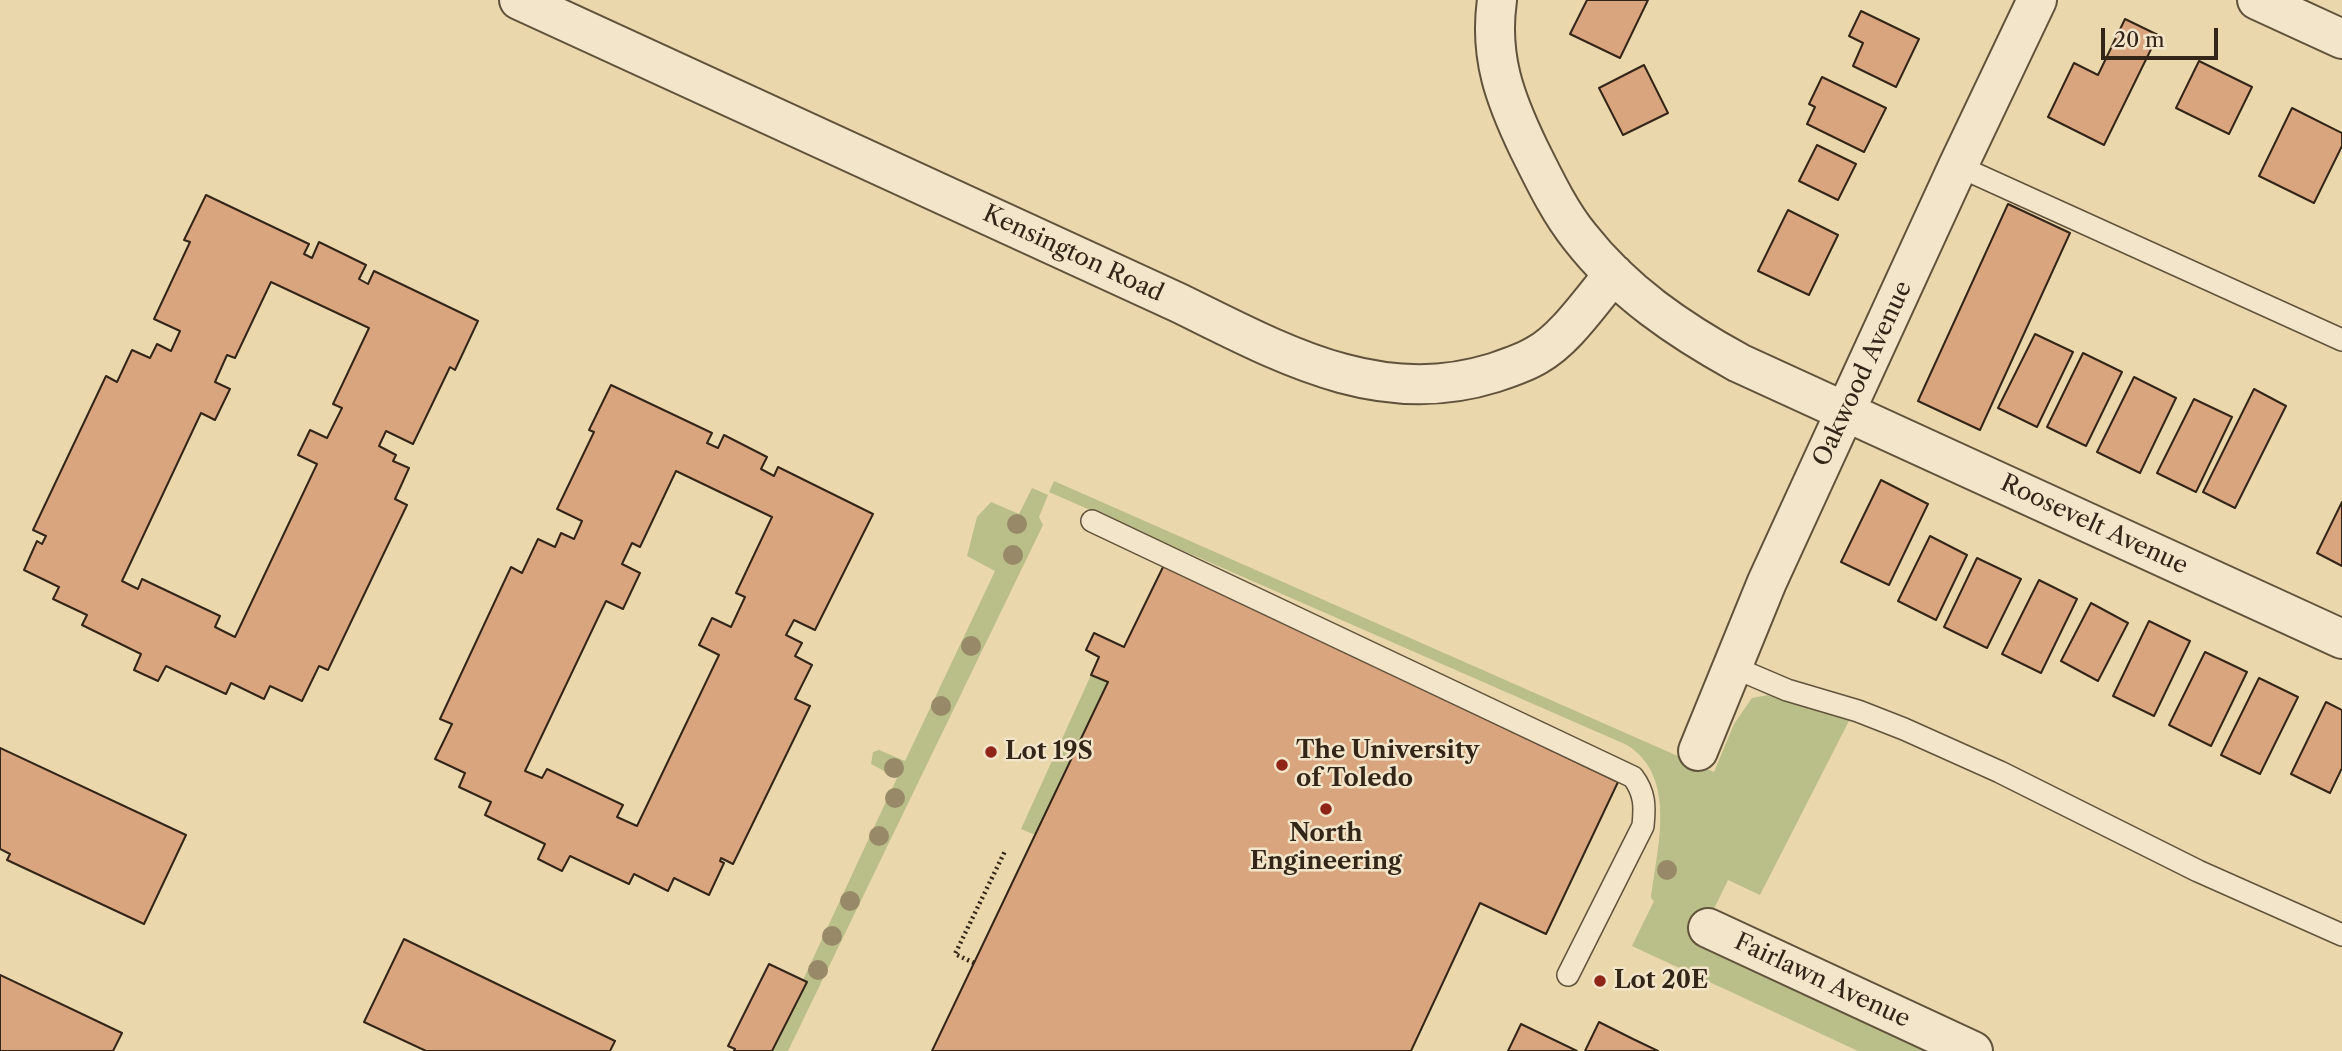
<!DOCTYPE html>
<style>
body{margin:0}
#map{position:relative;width:2342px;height:1051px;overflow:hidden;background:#ebd7ac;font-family:"Libre Caslon Text",serif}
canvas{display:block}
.scale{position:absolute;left:2101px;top:28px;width:117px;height:32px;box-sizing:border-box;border:4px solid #332517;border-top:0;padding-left:9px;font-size:21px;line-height:24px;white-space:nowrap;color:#332517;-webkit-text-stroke:5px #f2e5c9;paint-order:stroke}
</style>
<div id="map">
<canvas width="2342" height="1051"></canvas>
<div class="scale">20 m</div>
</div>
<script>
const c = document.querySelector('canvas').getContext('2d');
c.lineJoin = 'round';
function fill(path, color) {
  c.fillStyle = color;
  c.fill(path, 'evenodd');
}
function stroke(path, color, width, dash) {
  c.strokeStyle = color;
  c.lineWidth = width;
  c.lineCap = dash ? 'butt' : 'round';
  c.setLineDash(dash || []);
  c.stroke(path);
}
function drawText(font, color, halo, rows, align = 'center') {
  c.font = font + ' "Libre Caslon Text",serif';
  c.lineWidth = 5;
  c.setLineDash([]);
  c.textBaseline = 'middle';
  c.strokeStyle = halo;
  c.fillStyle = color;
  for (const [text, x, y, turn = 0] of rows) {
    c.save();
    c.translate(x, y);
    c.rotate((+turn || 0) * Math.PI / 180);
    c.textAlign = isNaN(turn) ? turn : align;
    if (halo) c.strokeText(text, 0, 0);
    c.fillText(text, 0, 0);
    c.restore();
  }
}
fill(new Path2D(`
 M1054 481 1714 772 1734 724 1752 698 1768 695 1850 719 1760 895 1728 880 1710 917 1946 1051H1858L1632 946 1654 901 1651 898C1657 848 1678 777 1627 745L1049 492Z
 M1032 488 1048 495 1039 517 1043 525 788 1051H772L806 982 803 980 897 778 871 764 873 752 879 750 905 761 995 571 967 556 977 517 991 502 1019 514Z
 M1091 675 1108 682 1035 835 1021 829Z`), '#babe88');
const building = new Path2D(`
 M1587 0H1648L1620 58 1570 34Z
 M1861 11 1919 39 1896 87 1853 66 1863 43 1849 36Z
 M2125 19 2158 35 2104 145 2048 117 2074 63 2098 75Z
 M2199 61 2252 87 2229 134 2176 108Z
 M1644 65 1668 113 1623 135 1599 88Z
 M1822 77 1886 108 1864 152 1807 124 1815 107 1809 104Z
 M2292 108 2342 133V146L2314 203 2259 176Z
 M1817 145 1856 164 1838 200 1799 181Z
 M206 195 309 244 304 254 312 258 319 242 366 265 359 279 368 284 374 271 478 321 455 370 450 367 413 444 386 431 379 446 396 455 393 461 409 468 395 499 407 505 328 670 319 666 302 701 270 686 264 699 231 683 226 694 166 666 158 681 134 670 141 654 82 625 87 615 53 599 59 587 24 570 37 541 42 544 46 536 33 530 106 376 117 382 132 350 150 358 157 344 171 351 180 331 154 319 190 242 184 240ZM271 282 369 328 333 404 342 408 327 438 310 430 298 455 317 464 235 637 215 627 220 616 142 579 138 589 122 581 201 413 215 420 230 389 215 382 227 355 235 358Z
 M2008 204 2070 233 1980 430 1918 401Z
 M1788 210 1838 235 1809 295 1758 271Z
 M2035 334 2073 352 2037 427 1998 408Z
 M2083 353 2122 372 2086 446 2047 427Z
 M2134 377 2176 398 2140 473 2097 452Z
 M611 385 712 433 707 443 718 448 724 435 767 457 761 469 774 476 778 467 873 514 815 630 794 620 786 635 802 643 795 656 812 665 795 699 810 706 733 864 721 858 720 861 724 863 709 895 674 878 668 891 634 874 629 884 570 856 562 871 538 859 545 844 485 815 491 802 459 787 465 773 435 759 452 724 440 719 511 567 522 573 538 539 555 547 561 533 574 539 582 521 557 509 594 432 589 430ZM676 471 772 517 736 593 745 597 731 627 712 618 699 645 719 655 637 826 617 817 623 805 547 769 542 778 525 771 606 601 623 609 640 573 622 564 632 543 640 547Z
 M2254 389 2286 406 2235 508 2203 492Z
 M2194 399 2232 417 2196 492 2157 473Z
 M1881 480 1928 504 1889 585 1841 562Z
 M2342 502V566L2317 553Z
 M1930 536 1967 555 1936 620 1898 601Z
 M1977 558 2021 579 1987 648 1944 627Z
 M1164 565 1618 782 1546 934 1480 903 1411 1051H932L1108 682 1091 675 1099 657 1086 650 1094 633 1124 647Z
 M2039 580 2077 599 2041 673 2002 654Z
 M2091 603 2128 623 2098 681 2061 661Z
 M2149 621 2190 641 2154 716 2113 696Z
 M2205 652 2247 672 2211 746 2169 725Z
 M2259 678 2298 697 2260 774 2221 755Z
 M2326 702 2342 710V768L2330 793 2291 774Z
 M0 748 186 835 144 924 7 860 10 854 0 849Z
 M404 939 615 1041 610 1051H426L364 1022Z
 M769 964 807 982 772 1051H734L735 1049 728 1046Z
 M0 975 122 1033 113 1051H0Z
 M1599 1022 1633 1039 1658 1051H1585Z
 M1521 1024 1577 1051H1508Z`);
fill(building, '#d9a57e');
stroke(building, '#332517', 2);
const service = new Path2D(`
 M1958 166 2342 340
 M1092 521 1633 777C1645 793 1645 806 1643 826L1568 975
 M1733 667 1787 690 1858 711 1904 729 2000 772 2198 871 2342 935`);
const minor = new Path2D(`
 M519 0 1179 303C1279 352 1378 409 1493 373 1508 368 1524 363 1537 355 1566 339 1592 299 1614 274
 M1497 0C1489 57 1505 99 1529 149 1544 179 1559 211 1580 237 1623 292 1679 330 1739 363L2342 639
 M2257 0 2342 39
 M1698 751 1767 582 1958 166 2037 0
 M1708 928 1973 1051`);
stroke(service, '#61523c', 24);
stroke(minor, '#61523c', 42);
stroke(new Path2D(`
 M974 963 955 954 1005 851`), '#332517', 4.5, [2, 3.5]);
stroke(service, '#f2e5c9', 21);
stroke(minor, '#f2e5c9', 38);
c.fillStyle = '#988a69';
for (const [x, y] of [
 [1017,524],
 [1013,555],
 [971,646],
 [941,706],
 [894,768],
 [895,798],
 [879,836],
 [1667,870],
 [850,901],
 [832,936],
 [818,970]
]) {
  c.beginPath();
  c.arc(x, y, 10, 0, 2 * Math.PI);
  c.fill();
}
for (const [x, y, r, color] of [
 [991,752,7,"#8f2418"],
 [1282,765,7,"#8f2418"],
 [1326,809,7,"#8f2418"],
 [1600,981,7,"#8f2418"]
]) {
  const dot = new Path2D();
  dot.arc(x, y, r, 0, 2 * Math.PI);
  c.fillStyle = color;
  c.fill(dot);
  stroke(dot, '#f2e5c9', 2.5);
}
drawText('24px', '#332517', '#f2e5c9', [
 ["Kensington Road",1073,254,25],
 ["Oakwood Avenue",1863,374,-65],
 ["Roosevelt Avenue",2094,525,25],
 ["Fairlawn Avenue",1822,981,25]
]);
drawText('bold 24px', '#332517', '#f2e5c9', [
 ["The University",1296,751],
 ["of Toledo",1296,779],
 ["Lot 19S",1005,752],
 ["North",1326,834,"center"],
 ["Engineering",1326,862,"center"],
 ["Lot 20E",1614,981]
], 'left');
</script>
